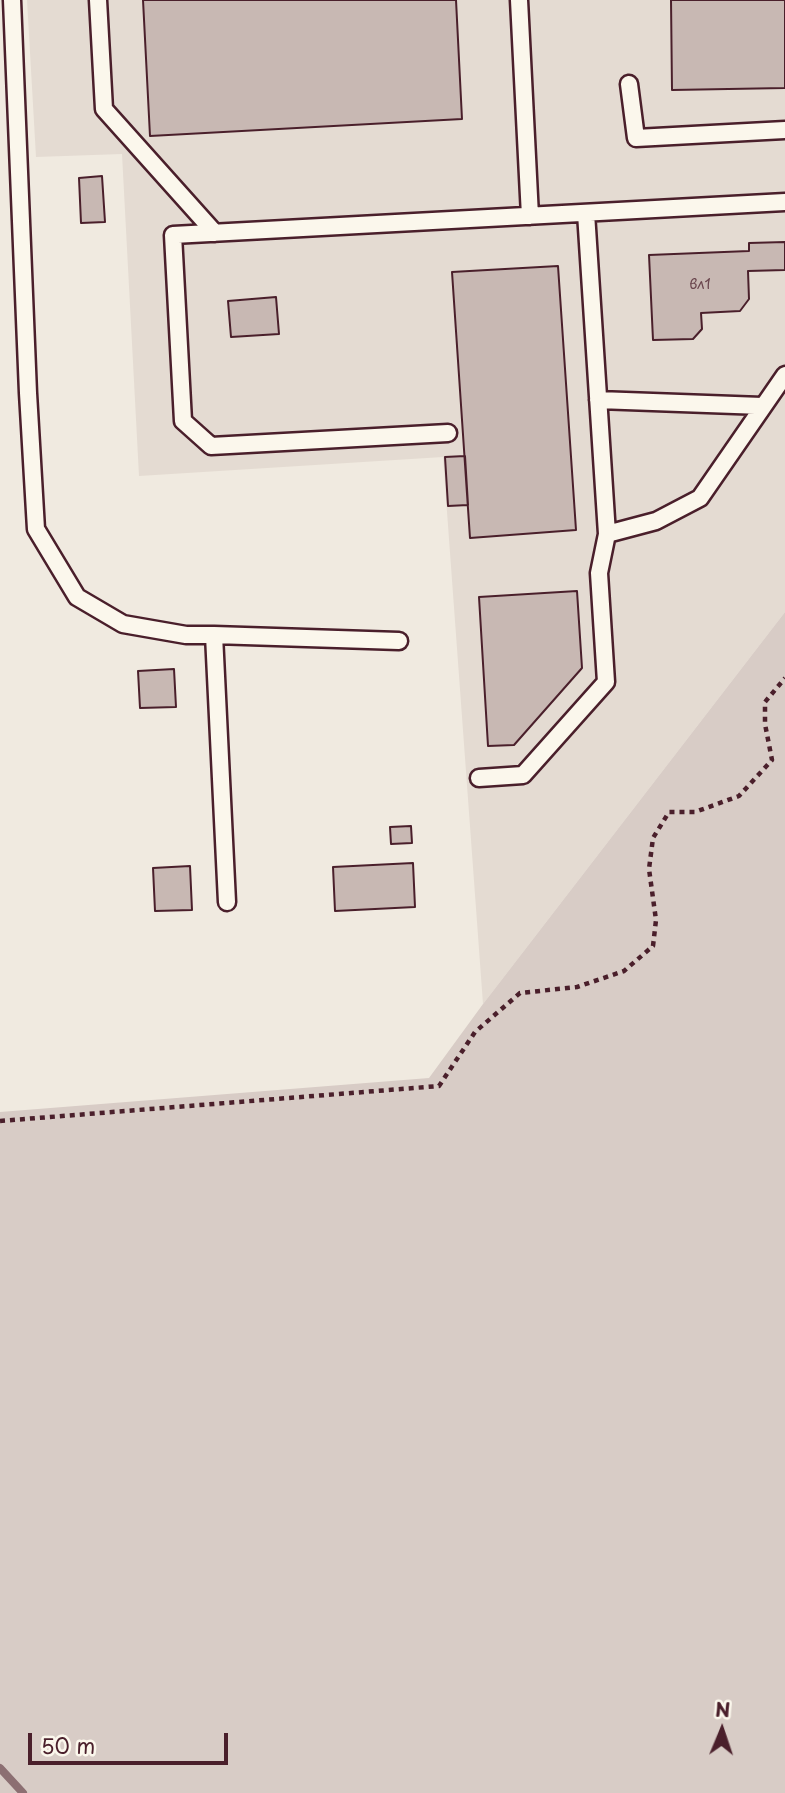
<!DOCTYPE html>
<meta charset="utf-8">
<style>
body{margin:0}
#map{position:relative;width:785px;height:1793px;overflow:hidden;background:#f0eae0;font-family:"Playpen Sans",sans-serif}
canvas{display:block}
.north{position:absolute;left:687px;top:1695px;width:70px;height:70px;-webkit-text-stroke:5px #fbf7ec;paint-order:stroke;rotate:2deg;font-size:19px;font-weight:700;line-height:28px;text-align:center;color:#4a1f2b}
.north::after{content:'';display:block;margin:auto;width:24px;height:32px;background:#4a1f2b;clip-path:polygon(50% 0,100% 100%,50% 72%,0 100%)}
.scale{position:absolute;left:28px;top:1733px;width:200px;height:32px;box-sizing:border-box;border:4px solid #4a1f2b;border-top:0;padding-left:9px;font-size:21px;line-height:24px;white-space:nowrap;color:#4a1f2b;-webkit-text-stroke:5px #fbf7ec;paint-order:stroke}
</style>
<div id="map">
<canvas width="785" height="1793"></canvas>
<div class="north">N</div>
<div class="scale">50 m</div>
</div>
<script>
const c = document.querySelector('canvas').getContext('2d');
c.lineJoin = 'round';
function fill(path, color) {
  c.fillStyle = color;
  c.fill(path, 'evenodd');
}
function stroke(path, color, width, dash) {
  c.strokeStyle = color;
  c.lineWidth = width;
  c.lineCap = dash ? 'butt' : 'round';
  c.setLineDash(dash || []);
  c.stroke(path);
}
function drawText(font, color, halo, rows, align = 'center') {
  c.font = font + ' "Playpen Sans",sans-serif';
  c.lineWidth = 5;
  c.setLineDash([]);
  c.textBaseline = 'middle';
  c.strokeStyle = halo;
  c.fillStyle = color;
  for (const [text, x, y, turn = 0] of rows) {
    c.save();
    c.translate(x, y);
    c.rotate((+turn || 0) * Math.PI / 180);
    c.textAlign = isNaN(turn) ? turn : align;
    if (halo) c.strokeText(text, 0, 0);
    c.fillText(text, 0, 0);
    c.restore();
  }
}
fill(new Path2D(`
 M27 0H785V612L483 1004 443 457 139 476 122 154 36 157Z`), '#e4dbd2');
fill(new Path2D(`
 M785 612V1793H0V1112L429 1078 483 1004Z`), '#d8ccc6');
stroke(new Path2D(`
 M0 1768 23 1793`), '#8c6f72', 8);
const building = new Path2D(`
 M143 0H456L462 119 150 136Z
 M671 0H785V88L672 90Z
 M102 176 105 222 81 223 79 178Z
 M785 242V270L748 271 749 299 740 311 701 313 702 329 693 339 653 340 649 255 749 251V243Z
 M558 266 576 530 470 538 452 272Z
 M276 297 279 334 231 337 228 301Z
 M465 456 468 505 448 506 445 457Z
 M577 591 582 668 514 745 488 746 479 597Z
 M174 669 176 707 140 708 138 671Z
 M411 826 412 843 391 844 390 827Z
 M413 863 415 907 335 911 333 867Z
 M190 866 192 910 155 911 153 868Z`);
fill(building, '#c8b8b3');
stroke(building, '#4a1f2b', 2);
const lane = new Path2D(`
 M12 0 28 393 36 529 77 597 123 624 186 635H214L227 902
 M98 0 104 109 215 233
 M519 0 530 216
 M629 84 636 138 785 130
 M598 400 762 406
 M448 433 211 446 183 421 173 235 785 202
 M607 534 656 521 700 498 785 375
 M214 635 399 641
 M479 778 523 775 606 682 599 573 607 534 586 213`);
stroke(lane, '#4a1f2b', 21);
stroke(new Path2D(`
 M0 1121 439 1086 475 1032 520 993 577 987 624 971 653 946 656 920 649 869 653 838 669 812H695L739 796 772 760 765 724V702L785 678`), '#4a1f2b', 4.5, [5, 5]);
stroke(lane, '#fbf7ec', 16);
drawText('14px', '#6a454d', null, [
 ["вл1",700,285]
]);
</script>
